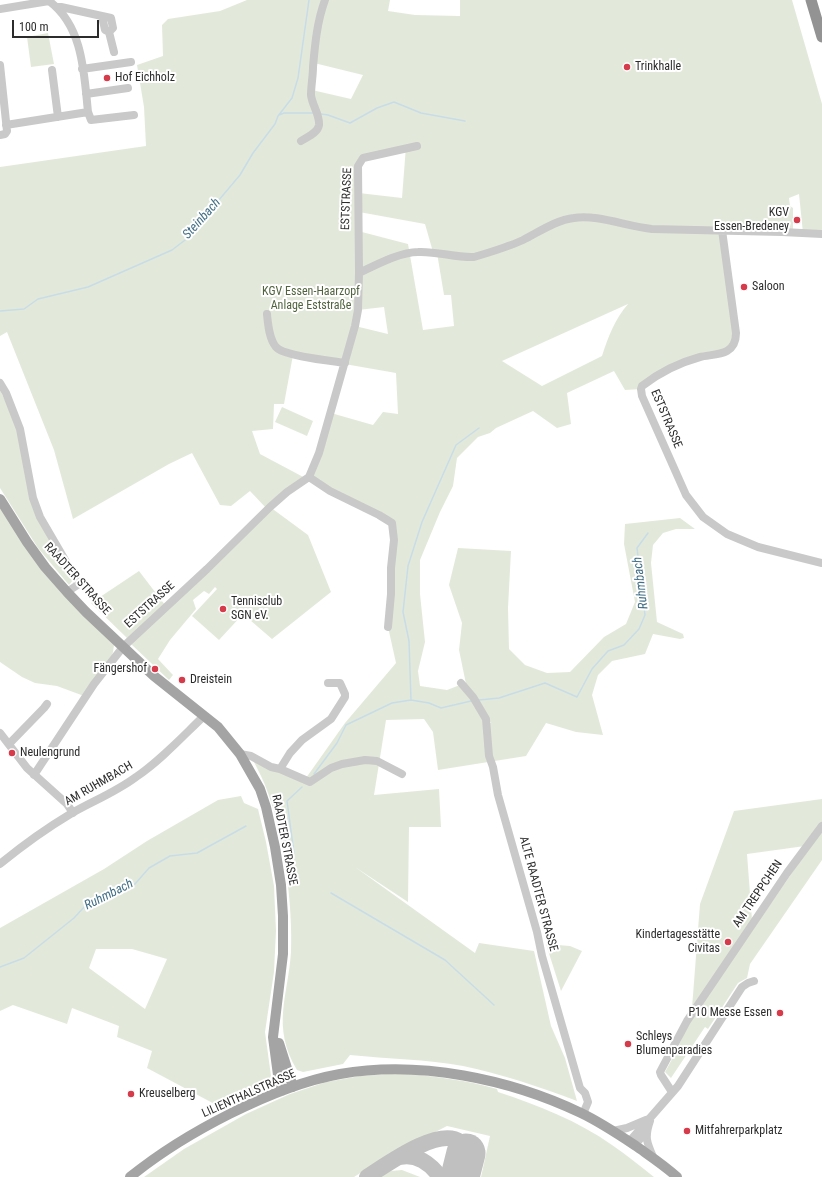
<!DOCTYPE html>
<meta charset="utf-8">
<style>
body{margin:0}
#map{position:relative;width:822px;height:1177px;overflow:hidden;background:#fff;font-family:"Roboto Condensed",sans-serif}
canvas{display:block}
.scale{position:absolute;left:12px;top:20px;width:87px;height:18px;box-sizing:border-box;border:2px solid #2c2c2c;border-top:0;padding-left:5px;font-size:12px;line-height:14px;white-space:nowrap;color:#2c2c2c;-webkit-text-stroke:3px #fff;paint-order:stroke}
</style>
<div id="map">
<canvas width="822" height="1177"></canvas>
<div class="scale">100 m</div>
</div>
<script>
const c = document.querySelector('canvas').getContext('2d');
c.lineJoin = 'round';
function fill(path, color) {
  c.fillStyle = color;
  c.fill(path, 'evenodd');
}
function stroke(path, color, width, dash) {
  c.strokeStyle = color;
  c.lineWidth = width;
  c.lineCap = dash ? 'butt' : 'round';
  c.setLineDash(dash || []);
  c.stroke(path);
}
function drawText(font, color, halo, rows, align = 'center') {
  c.font = font + ' "Roboto Condensed",sans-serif';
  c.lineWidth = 4;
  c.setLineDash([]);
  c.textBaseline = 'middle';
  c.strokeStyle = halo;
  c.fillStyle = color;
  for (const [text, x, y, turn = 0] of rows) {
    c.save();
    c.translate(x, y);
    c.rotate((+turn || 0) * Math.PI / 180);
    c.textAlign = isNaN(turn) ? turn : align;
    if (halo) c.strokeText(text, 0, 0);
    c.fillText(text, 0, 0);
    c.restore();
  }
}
fill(new Path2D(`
 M247 0H390L388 11 415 15 460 16V0H792L822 104V234L803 233 799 194 789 198 790 206 793 208V232L722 230 731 303 733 347 683 362 641 389 625 390 614 371 567 393 571 424 557 428 533 411 496 428 490 433 478 437 457 458 453 486 440 512 420 560V594L425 642 418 671 420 686 447 690 460 685 473 700 485 724 491 723 479 702 466 684 459 650 462 623 449 585 458 548 511 551 508 608 509 649 525 665 547 673 570 672 604 637 626 624 635 602 624 544 625 524 680 518 695 529H676L663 533 653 545 651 563 657 622 683 634 684 638 680 639 653 634 645 654 612 661 598 675 592 695 603 735 576 732 546 723 526 756 438 770 433 732 424 719 386 720 374 795 439 789 441 827H409L408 902 355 867 475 953 479 943 534 951 551 1026 565 1058 577 1101C540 1087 502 1074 463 1066 426 1059 388 1059 350 1055L343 1064 303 1072 297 1070C271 1026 288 997 291 952 293 905 284 836 268 793 264 781 258 770 253 760L306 778 345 723 396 663 388 627 393 523 310 477 331 413 373 425 383 412 398 414 396 373 293 355 284 404H274L273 429 252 431 260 454 307 479 267 509 250 491 231 506 220 505 192 453 169 464 73 519 54 450 7 332 0 336V167L146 146 144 107 137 65 163 56 162 25 168 19 220 11ZM314 63 363 75 351 99 312 90ZM406 146 402 198 359 193V162ZM359 212 425 224 433 252 437 253 444 295H451L454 326 423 330 408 244 358 231ZM628 304C615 319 608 337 602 356L542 386 502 361ZM384 307 388 334 355 326 358 310Z
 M48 33 54 64 31 67 27 37Z
 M0 390 19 430 32 497 73 580 69 585 38 548 0 488Z
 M282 407 313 421 307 436 275 422Z
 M0 503 114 645 113 652 111 658 84 696 57 686 35 683 22 677 0 662Z
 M270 507 308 535 331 592 272 639 243 614 219 640 192 616 217 589 215 587 209 594 204 591 193 600 196 609 170 640 158 659 173 675 169 680 131 644Z
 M139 571 165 605 127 638 91 603Z
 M241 796 244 803 258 809 266 842 274 886 276 931 274 972 265 1032 271 1076 267 1085 222 1108 147 1068 152 1051 117 1037 119 1026 72 1008 67 1024 13 1005 0 1011V928L104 869 147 841 218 800ZM96 949H132L167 959 145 1009 89 968Z
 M822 799V823L805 846 747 854 752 920 692 1008 700 904 734 811Z
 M822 832V860L750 964 747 978 738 983 708 1029 705 1027 671 1078 665 1072 677 1050 688 1024 807 851Z
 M546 944 570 946 582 951 561 991Z
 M405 1073C436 1077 467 1080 497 1089L498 1092C538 1105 578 1121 612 1145 627 1155 640 1166 654 1177H481L490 1136 447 1126 381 1160 354 1177H144L184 1149 246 1114 290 1094 326 1082 360 1076Z
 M402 1170 420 1177H378L391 1171Z`), '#e2e9da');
stroke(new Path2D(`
 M321 114 328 115 350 123 377 108 394 102 421 113 465 121
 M279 115 284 113H313
 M0 311 24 309 38 299 88 287 172 250 193 234 195 223 204 214 213 207 240 175 253 153 275 124 278 116 292 98 298 78 309 0
 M411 700 409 641 403 612 408 566 422 522 456 445 479 428
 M479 700 499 698 545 683 577 697 592 669 608 651 624 645 639 629 645 615 637 548 648 533
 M314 774 337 743 346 725 392 703 411 700 429 703 441 708 471 701
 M294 853 287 801 302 787
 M331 893 445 960 494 1005
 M0 967 24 958 74 918 86 905 106 900 135 884 149 868 170 856 197 853 246 826`), '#c8dce7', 1.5);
stroke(new Path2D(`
 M400 1157C416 1153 431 1164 440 1177
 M367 1177C386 1165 439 1126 460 1142 464 1145 466 1148 466 1153`), '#c0c0c0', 16);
stroke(new Path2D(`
 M460 1177 466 1153`), '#c0c0c0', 39);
stroke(new Path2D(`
 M58 7H61L111 18 113 28 109 32 105 30 102 16
 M0 9 49 1C83 26 84 73 88 112L6 125
 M109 32 114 52
 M0 65 7 131 5 134 0 135
 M82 69 131 62
 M52 70 58 117
 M86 94 128 88
 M88 112 91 120 134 115
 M301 141C307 137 318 133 319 125 320 115 312 105 311 95 311 86 313 76 313 67 315 44 317 22 325 0
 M722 230 736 333C736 340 734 347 727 351 720 355 708 355 700 357 678 363 660 372 642 386L641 389 642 396 686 495 703 517 727 534 758 547 822 563
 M359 273 358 166 363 158 417 146
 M267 314C268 324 269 339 276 347 283 356 332 361 345 363
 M0 383 6 393 20 429 33 498 40 517 79 584 67 592
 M309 477 330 491 379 515 392 523 394 540 391 568V594L388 627
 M461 683 473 697 486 719 489 756 493 767 498 795 537 932 542 956 580 1088 585 1093 588 1102 583 1114
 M0 733 27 768 67 804 73 813
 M9 744 44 708 47 704
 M240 754 251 756 271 767 280 769 310 782 331 768 342 764 365 760 377 761 402 774
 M280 769 290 753 302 740 331 719 345 697V694L340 683H328
 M34 775 94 684 123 647 207 569 270 507 287 492 309 477 319 453 355 326 358 310 359 273C376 265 400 252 418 252 437 251 456 258 474 257 491 252 508 247 523 240 539 232 556 220 574 218 597 214 628 227 652 229L782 232 822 234
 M0 864C23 845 47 828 72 813 93 801 116 792 136 777 161 760 182 737 204 716
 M672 1092 661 1075 660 1072 687 1021 787 873 822 826
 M650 1121C644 1138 647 1143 654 1159
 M613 1131 627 1128 646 1120
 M629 1142 678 1086 742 987 748 983 754 981
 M635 1145 646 1132`), '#c9c9c9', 8);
stroke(new Path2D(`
 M0 499 27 542 45 567 67 592 86 612 154 676 218 727 240 754 260 789 266 807 275 847 281 885 283 916V954L273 1037 278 1075 282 1091
 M279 1043 293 1087
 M130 1177C183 1134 273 1086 340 1074 419 1060 510 1079 581 1113 600 1122 618 1134 636 1146 650 1156 664 1165 677 1177`), '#a4a4a4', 10);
stroke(new Path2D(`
 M811 0 822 37`), '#939393', 11);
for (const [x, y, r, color] of [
 [627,67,4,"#d63b4b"],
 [107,78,4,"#d63b4b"],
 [797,220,4,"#d63b4b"],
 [744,287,4,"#d63b4b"],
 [223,609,4,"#d63b4b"],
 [155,669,4,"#d63b4b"],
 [182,680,4,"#d63b4b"],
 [12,753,4,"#d63b4b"],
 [728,942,4,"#d63b4b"],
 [780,1013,4,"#d63b4b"],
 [628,1044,4,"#d63b4b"],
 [131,1094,4,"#d63b4b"],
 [687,1131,4,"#d63b4b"]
]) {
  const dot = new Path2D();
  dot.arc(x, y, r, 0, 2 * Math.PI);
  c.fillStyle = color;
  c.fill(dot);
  stroke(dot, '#fff', 1.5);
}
drawText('12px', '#2c2c2c', '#fff', [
 ["Trinkhalle",635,67],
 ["Hof Eichholz",115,78],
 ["KGV",789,213,"right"],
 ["Essen-Bredeney",789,227,"right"],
 ["Saloon",752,287],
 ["Tennisclub",231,602],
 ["SGN eV.",231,616],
 ["Fängershof",147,669,"right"],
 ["Dreistein",190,680],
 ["Neulengrund",20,753],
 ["Kindertagesstätte",720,935,"right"],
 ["Civitas",720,949,"right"],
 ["P10 Messe Essen",772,1013,"right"],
 ["Schleys",636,1037],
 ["Blumenparadies",636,1051],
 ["Kreuselberg",139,1094],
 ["Mitfahrerparkplatz",695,1131]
], 'left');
drawText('12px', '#2c2c2c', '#fff', [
 ["ESTSTRASSE",347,199,-88],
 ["ESTSTRASSE",666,419,67],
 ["RAADTER STRASSE",77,579,48],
 ["ESTSTRASSE",150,605,-42],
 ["AM RUHMBACH",99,784,-30],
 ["RAADTER STRASSE",284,840,79],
 ["ALTE RAADTER STRASSE",538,894,75],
 ["AM TREPPCHEN",758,894,-56],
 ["LILIENTHALSTRASSE",249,1094,-24]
]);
drawText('12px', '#50633d', '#fff', [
 ["KGV Essen-Haarzopf",311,292],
 ["Anlage Eststraße",311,306]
]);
drawText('italic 13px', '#416e86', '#fff', [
 ["Steinbach",202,219,-48],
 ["Ruhmbach",641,583,-97],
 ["Ruhmbach",109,895,-27]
]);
</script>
